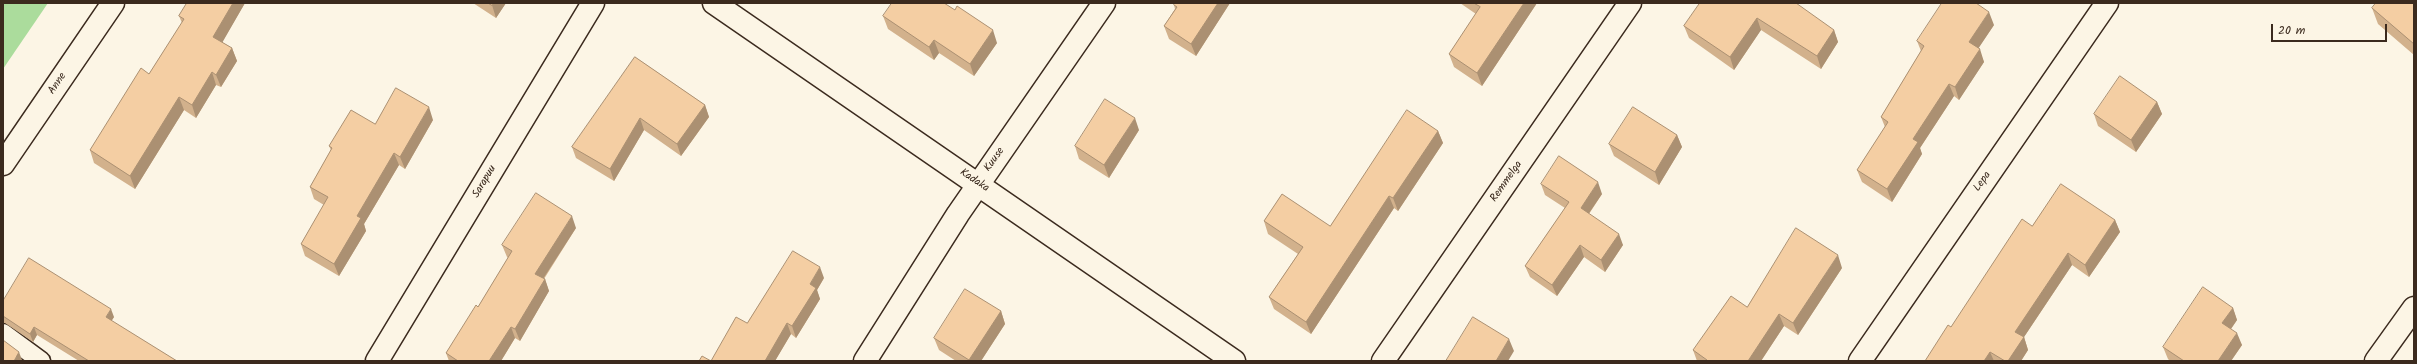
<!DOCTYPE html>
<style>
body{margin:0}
#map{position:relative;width:2417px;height:364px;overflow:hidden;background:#fcf5e5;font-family:Kalam,sans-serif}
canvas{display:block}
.frame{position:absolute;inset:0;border:4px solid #3b2a1e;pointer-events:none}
.scale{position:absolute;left:2271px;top:24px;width:116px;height:18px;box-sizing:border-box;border:2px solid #3b2a1e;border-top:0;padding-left:5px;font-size:12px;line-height:14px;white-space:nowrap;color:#3b2a1e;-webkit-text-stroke:3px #fcf5e5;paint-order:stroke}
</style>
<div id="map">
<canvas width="2417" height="364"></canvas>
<div class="frame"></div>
<div class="scale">20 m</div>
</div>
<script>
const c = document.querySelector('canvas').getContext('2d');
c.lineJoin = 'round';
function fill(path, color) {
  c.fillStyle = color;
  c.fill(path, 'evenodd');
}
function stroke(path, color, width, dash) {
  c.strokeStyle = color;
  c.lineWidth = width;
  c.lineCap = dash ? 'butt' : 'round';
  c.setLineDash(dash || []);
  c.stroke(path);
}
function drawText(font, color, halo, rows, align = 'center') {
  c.font = font + ' Kalam,sans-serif';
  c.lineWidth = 3;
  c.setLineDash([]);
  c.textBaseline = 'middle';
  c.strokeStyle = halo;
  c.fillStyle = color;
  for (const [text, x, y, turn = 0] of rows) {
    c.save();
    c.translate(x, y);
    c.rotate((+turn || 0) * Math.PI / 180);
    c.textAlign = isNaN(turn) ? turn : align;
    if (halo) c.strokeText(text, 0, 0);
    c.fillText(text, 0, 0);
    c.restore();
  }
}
fill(new Path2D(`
 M3 3H48L3 69Z`), '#abdc9c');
const lane = new Path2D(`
 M3 333 41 361`);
const street = new Path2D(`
 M714 3 1234 361
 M3 164 113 3
 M377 361 593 3
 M865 361 958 214 1104 3
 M1383 361 1630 3
 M1860 361 2107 3`);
const secondary = new Path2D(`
 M2376 361 2414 308`);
stroke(lane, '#3b2a1e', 21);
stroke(street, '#3b2a1e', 25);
stroke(secondary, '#3b2a1e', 25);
stroke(lane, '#fcf5e5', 18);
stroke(street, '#fcf5e5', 22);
stroke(secondary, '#fcf5e5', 22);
fill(new Path2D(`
 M187 3H245L222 42 232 48 237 61 221 87 216 85 196 118 184 110 135 189 94 163 90 150 149 74 182 23 179 16Z
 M473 3H506L496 18Z
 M1230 3 1196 56 1169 39 1164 26 1175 9 1174 5Z
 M1460 3H1537L1482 86 1454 67 1449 54 1476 14Z
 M1700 3 1834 30 1838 42 1821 69 1761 30 1734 70 1689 38 1684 26Z
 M2414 3V55L2378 24 2372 8Z
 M883 16 997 43 974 76 939 53 934 60 888 29Z
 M1994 25 1978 48 1984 62 1959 100 1954 96 1920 148 1922 154 1892 202 1862 182 1857 170 1885 127 1881 117 1921 51 1917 41Z
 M635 57 705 105 709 117 681 156 644 130 614 181 576 158 572 147Z
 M2157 102 2162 114 2136 152 2098 126 2094 114Z
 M433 120 405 169 399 165 364 224 366 231 339 276 305 256 301 244 324 205 314 199 310 187 331 150 329 146 375 124Z
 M1139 130 1109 178 1079 159 1075 146Z
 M1438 131 1443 143 1398 211 1394 208 1311 334 1274 309 1269 297 1298 254 1268 234 1264 221 1330 226Z
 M1677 135 1682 147 1659 185 1614 156 1609 144Z
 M1541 184 1602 194 1589 214 1623 245 1605 272 1584 257 1557 296 1530 277 1525 266 1565 208 1545 195Z
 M2115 220 2120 232 2089 277 2072 265 2024 337 2028 350 2021 361H1925L1951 327 2032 226Z
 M576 228 544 279H545L549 291 520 341 515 338 501 361H449L446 353 478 307 508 258 507 257 502 245Z
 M1842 268 1798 335 1784 326 1761 361H1697L1693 350 1747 307Z
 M824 278 817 290 820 299 796 338 791 334 775 361H699H711L747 323Z
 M3 301 114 317 111 321 177 361H79L37 335 33 342 5 323H3Z
 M2233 308 2237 320 2231 329 2242 345 2231 361H2170L2168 359 2163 347Z
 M1001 311 1005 324 981 361H956L939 350 934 338Z`), '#d2b18c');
fill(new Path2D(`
 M233 3H245L218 50 213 37Z
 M493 3H506L496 18 492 5Z
 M1218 3H1230L1196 56 1191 44Z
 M1524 3H1537L1482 86 1477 73Z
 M1989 12 1994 25 1974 55 1969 42Z
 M1757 18 1761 30 1734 70 1730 57Z
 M993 30 997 43 974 76 970 64Z
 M1834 30 1838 42 1821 69 1817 56Z
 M934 40 939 53 934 60 929 47Z
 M232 48 237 61 221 87 216 75Z
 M1980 49 1984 62 1959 100 1955 87Z
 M212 72 216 85 196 118 192 105Z
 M1949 84 1954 96 1920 148 1922 154 1892 202 1887 189 1913 139Z
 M179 97 184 110 135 189 130 176Z
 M2157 102 2162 114 2136 152 2131 140Z
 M705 105 709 117 681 156 677 144Z
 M429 107 433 120 405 169 400 157Z
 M640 118 644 130 614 181 610 169Z
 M1135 118 1139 130 1109 178 1104 165Z
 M1438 131 1443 143 1398 211 1393 198Z
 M1677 135 1682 147 1659 185 1655 172Z
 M394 153 399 165 364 224 366 231 339 276 334 264 357 216Z
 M1598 182 1602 194 1585 219 1581 208Z
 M1389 196 1394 208 1311 334 1306 322Z
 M572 216 576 228 539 285 535 274Z
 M2115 220 2120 232 2089 277 2085 265Z
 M1619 234 1623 245 1605 272 1601 260Z
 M1580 245 1584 257 1557 296 1552 285Z
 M2068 253 2072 265 2024 337 2028 350 2021 361H2008L2015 332Z
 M1838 255 1842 268 1798 335 1793 323Z
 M820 267 824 278 817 290 820 299 796 338 792 326 810 284Z
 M545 279 549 291 520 341 515 329Z
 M2233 308 2237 320 2226 336 2222 323Z
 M111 309 114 317 109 325 106 317Z
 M1001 311 1005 324 981 361H970L969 360Z
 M1779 314 1784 326 1761 361H1748Z
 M787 323 791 334 775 361H765Z
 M34 327 37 335 33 342 30 334Z
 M511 327 515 338 501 361H489Z
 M2237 333 2242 345 2231 361H2218Z
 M1509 339 1514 351 1508 361H1496Z
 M19 352 22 360 21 361H14Z
 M1990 352 1994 361H1984Z`), '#ab9072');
const building = new Path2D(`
 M187 3H233L213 37 232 48 216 75 212 72 192 105 179 97 130 176 90 150 141 68 149 74 184 19 179 16Z
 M488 3H493L492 5Z
 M892 3H944L955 10 957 6 993 30 970 64 934 40 929 47 883 16Z
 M1175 3H1218L1191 44 1164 26 1177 7 1174 5Z
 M1474 3H1524L1477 73 1449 54 1480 7Z
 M1700 3H1796L1834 30 1817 56 1757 18 1730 57 1684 26Z
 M1942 3H1976L1989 12 1969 42 1980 49 1955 87 1949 84 1913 139 1918 142 1887 189 1857 170 1888 122 1881 117 1924 46 1917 41Z
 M2376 3H2414V44L2372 8Z
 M635 57 705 105 677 144 640 118 610 169 572 147Z
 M2120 76 2157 102 2131 140 2094 114Z
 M396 88 429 107 400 157 394 153 357 216 361 218 334 264 301 244 328 197 310 187 332 148 329 146 351 110 375 124Z
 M1105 99 1135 118 1104 165 1075 146Z
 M1633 107 1677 135 1655 172 1609 144Z
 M1407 110 1438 131 1393 198 1389 196 1306 322 1269 297 1303 247 1264 221 1282 194 1330 226Z
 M1559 156 1598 182 1581 208 1619 234 1601 260 1580 245 1552 285 1525 266 1569 202 1541 184Z
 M2061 184 2115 220 2085 265 2068 253 2015 332 2024 337 2008 361H2005L1990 352 1984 361H1925L1948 325 1951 327 2022 219 2032 226Z
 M536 193 572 216 535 274 545 279 515 329 511 327 489 361H458L446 353 476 305 478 307 512 251 502 245Z
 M1796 228 1838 255 1793 323 1779 314 1748 361H1706L1707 360 1693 350 1731 296 1747 307Z
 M793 251 820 267 810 284 816 288 792 326 787 323 765 361H699L702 356 711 361 736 317 747 323Z
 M29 258 111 309 106 317 177 361H89L34 327 30 334 3 316V301Z
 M2203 287 2233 308 2222 323 2237 333 2218 361H2184L2163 347Z
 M965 289 1001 311 969 360 934 338Z
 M1473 317 1509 339 1496 361H1446Z
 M3 340 19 352 14 361H3Z`);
fill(building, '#f4cea3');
stroke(building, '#ab9072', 1);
drawText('11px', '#3b2a1e', '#fcf5e5', [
 ["Anne",58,84,-56],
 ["Kuuse",995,160,-55],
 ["Kadaka",974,181,34],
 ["Sarapuu",485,182,-59],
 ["Remmelga",1507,182,-55],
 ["Lepa",1983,182,-55]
]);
</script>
